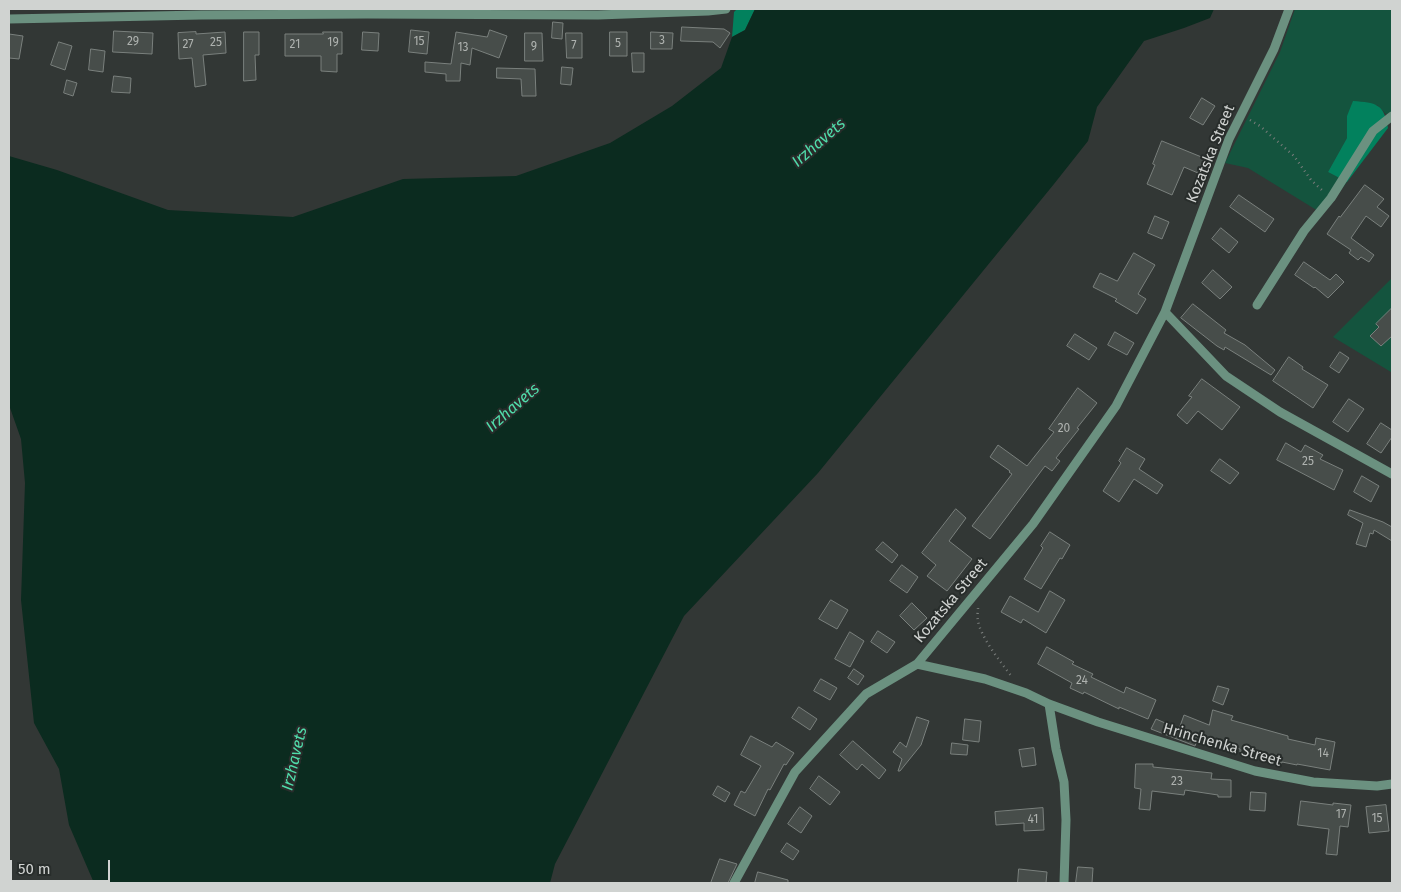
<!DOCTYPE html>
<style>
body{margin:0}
#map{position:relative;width:1401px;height:892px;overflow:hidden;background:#323735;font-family:"Fira Sans",sans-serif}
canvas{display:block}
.frame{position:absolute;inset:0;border:10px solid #d0d3d1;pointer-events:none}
.scale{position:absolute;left:10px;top:860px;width:100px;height:22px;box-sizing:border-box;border:2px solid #d0d3d1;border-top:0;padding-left:6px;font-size:15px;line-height:18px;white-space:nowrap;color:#d0d3d1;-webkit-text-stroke:4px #282d2b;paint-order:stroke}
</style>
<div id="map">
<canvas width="1401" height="892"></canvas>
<div class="frame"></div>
<div class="scale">50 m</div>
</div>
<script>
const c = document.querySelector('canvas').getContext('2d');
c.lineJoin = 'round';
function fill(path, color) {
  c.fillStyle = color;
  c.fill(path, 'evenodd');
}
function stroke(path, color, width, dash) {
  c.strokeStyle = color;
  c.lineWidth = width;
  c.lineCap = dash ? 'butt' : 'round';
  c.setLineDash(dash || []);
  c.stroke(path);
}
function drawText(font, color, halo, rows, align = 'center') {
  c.font = font + ' "Fira Sans",sans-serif';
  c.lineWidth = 4;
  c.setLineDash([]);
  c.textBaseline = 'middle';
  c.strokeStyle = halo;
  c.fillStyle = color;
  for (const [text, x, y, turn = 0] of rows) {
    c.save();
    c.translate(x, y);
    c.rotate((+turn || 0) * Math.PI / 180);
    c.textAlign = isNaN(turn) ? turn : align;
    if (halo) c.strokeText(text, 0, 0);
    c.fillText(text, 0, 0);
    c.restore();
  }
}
fill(new Path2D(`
 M1295 9H1392V112L1386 114 1377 105 1347 116V138L1328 172 1347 182 1323 214 1248 168 1225 163 1280 52Z
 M1392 278V374L1391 372 1333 337Z`), '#14543e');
fill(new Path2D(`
 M737 9H755L745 30 732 37 734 12Z
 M1353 101C1376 103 1384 103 1388 128L1347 182 1328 172 1347 138V116Z`), '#02815d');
fill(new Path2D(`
 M755 9H1214L1210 18 1184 28 1144 41 1097 107 1088 141 1054 184 818 473 684 616 555 864 550 883H94L69 825 59 769 34 723 21 600 25 483 21 439 9 405V156L57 170 168 210 293 217 403 179 516 176 610 143 672 106 721 68 732 37 745 30Z`), '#0b2b1f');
const building = new Path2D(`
 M553 22 563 23 562 39 552 38Z
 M682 27 724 29 730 33 720 48 713 42 681 41Z
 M411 30 429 32 427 54 409 52Z
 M490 30 507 36 499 58 472 48 470 65 461 63 460 81H446V74L425 72V62L451 64 456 32 487 37Z
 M114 31 153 33 152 54 113 52Z
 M196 32V34L225 32 226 53 203 55 206 85 195 87 192 58 179 59 178 33Z
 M244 32H259V55H255L256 80 244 81Z
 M323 32H342V54H337V72L321 71V56H285V34H323Z
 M363 32 379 33 378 51 362 50Z
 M610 32H627V56H610Z
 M651 32 673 33 672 49H651Z
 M525 33H542L543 61H525Z
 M566 33H582V58H567Z
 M9 34 23 36 19 59 9 58Z
 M59 42 72 46 65 70 51 65Z
 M91 49 105 51 103 72 89 70Z
 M632 53H644V72H633Z
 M562 67 573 68 571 85 561 84Z
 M497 68 535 69 536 96H522L521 79 497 78Z
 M114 76 131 78 130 93 112 92Z
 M67 80 77 83 73 96 64 93Z
 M1202 98 1215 106 1203 125 1190 118Z
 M1162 141 1204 158 1198 173 1184 167 1172 195 1147 184 1155 165 1153 164Z
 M1365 185 1384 199 1377 207 1389 216 1381 227 1366 216 1351 238 1374 255 1369 262 1361 257 1358 260 1349 253 1351 250 1327 234 1339 216 1340 217Z
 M1239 195 1274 219 1265 232 1230 207Z
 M1155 216 1169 222 1162 239 1148 233Z
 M1221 228 1238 242 1229 253 1212 239Z
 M1134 253 1155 265 1138 294 1146 299 1137 314 1115 301 1117 299 1093 287 1100 273 1117 281Z
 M1304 262 1330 280 1336 274 1344 282 1328 298 1315 287 1314 288 1295 275Z
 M1213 270 1232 287 1220 299 1202 283Z
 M1193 304 1226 330 1224 333 1245 345 1275 370 1271 375 1225 347 1224 350 1217 346 1181 318Z
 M1392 308V336L1381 346 1370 336 1379 327 1376 324Z
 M1115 332 1134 343 1127 355 1108 345Z
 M1075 334 1097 348 1089 360 1067 346Z
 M1340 352 1349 358 1339 373 1330 367Z
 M1289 357 1303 367 1302 369 1328 385 1313 408 1273 381Z
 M1202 379 1240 407 1222 430 1198 411 1187 424 1177 415 1192 397 1189 396Z
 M1078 388 1097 403 1077 428 1079 429 1056 458 1060 461 1052 471 1045 466 990 539 972 526 1012 474 1009 472 1010 471 990 457 998 445 1027 466 1054 432 1049 429Z
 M1349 399 1364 409 1348 432 1333 422Z
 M1381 423 1392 430V437L1381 453 1367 444Z
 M1286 443 1301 452 1305 445 1323 455 1320 459 1343 470 1334 490 1277 460Z
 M1127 448 1145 459 1139 469 1163 485 1157 494 1134 479 1119 502 1103 491 1121 463 1119 461Z
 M1220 459 1239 473 1230 484 1211 471Z
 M1362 476 1379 486 1371 502 1354 492Z
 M956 509 966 518 949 541 972 559 947 591 927 576 936 565 922 553Z
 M1350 510 1383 522 1392 527V541L1374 530 1373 534 1370 533 1366 547 1356 544 1363 523 1348 515Z
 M1050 532 1070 545 1062 559 1060 558 1041 589 1024 579 1043 548 1041 546Z
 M883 542 898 555 892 563 876 550Z
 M902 565 918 577 907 593 890 581Z
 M1050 591 1065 600 1046 633 1023 619 1021 623 1001 612 1010 596 1038 612Z
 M831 600 848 610 837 629 819 619Z
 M912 603 927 618 914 630 900 616Z
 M878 631 895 642 887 653 871 642Z
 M850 632 864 641 850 667 835 659Z
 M1047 647 1074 662 1072 664 1093 674 1091 677 1124 693 1126 687 1156 700 1148 719 1119 707V709L1084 692 1083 694 1070 688 1072 683 1038 664Z
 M854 669 864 676 858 685 848 678Z
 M821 679 837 688 830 700 814 691Z
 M1218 686 1229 689 1223 705 1213 701Z
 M799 707 817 719 810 730 792 718Z
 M1213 710 1233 716 1231 720 1288 736V739L1315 745 1316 738 1335 742 1330 770 1297 764V765L1282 762V763L1240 752V749L1192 735 1198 738 1195 746 1151 729 1156 719 1179 729 1184 715 1209 725Z
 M917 717 929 721 921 745 900 771H898L902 759 893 752 900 742 906 747Z
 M965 719 981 721 979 742 963 740Z
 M751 736 772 747 776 742 794 753 786 765 784 764 770 790 768 789 755 816 734 805 741 791 745 793 761 766 741 755Z
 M853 741 886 770 879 779 862 764 857 770 840 755Z
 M952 743 968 745 967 755 951 754Z
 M1034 748 1036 765 1022 767 1019 750Z
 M1136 764H1153V767L1212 773 1211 779 1231 780V797H1218V795L1185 790 1184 795 1152 791 1150 810 1139 809 1141 789 1135 788Z
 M819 776 840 792 830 805 810 789Z
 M718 786 730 793 725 802 713 795Z
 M1251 792 1266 793 1265 811 1250 810Z
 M1301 801 1333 805V803L1351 805 1348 827 1340 826 1337 855 1326 854 1329 829 1298 825Z
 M1386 805 1389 831 1369 833 1366 807Z
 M800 807 812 816 801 833 788 824Z
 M1043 808 1044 830 1024 831V823L996 825 995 812Z
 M787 843 799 851 793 860 781 852Z
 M720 859 737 864 728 883H711Z
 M1078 867 1093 868 1092 883H1076Z
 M1019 869 1047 872 1046 883H1018Z
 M758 872 788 880V883H755Z`);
fill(building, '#474d4a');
stroke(building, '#7a807d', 1);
stroke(new Path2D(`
 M1250 120 1260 126 1294 156 1311 180 1324 192
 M978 608C978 611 977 616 978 620 979 635 1002 664 1012 677`), '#797d7b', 2.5, [1, 4]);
stroke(new Path2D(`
 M9 19 201 15 367 14 598 15 708 11 726 9
 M1257 305 1304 231 1331 198 1373 131 1392 116
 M1165 312 1226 376 1280 412 1392 474
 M917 664 985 679 1026 693 1049 704 1098 722 1255 771 1313 782 1377 786 1392 784
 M1049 704 1056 749 1064 782 1066 820 1064 883
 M734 883 795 772 866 694 917 664 1033 524 1116 406 1165 312 1229 139 1274 49 1289 9`), '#6b9180', 9);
drawText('12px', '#aeb2af', null, [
 ["3",662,41],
 ["29",133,42],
 ["15",419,42],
 ["25",216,43],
 ["19",333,43],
 ["5",618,44],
 ["27",188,45],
 ["21",295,45],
 ["7",574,46],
 ["9",534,47],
 ["13",463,48],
 ["20",1064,429],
 ["25",1308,462],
 ["24",1082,681],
 ["14",1323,754],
 ["23",1177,782],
 ["17",1341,815],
 ["15",1377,819],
 ["41",1033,820]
]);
drawText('15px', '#d0d3d1', '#282d2b', [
 ["Kozatska Street",1211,154,-68],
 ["Kozatska Street",951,601,-50],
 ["Hrinchenka Street",1222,745,16]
]);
drawText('italic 16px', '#50dcaa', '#282d2b', [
 ["Irzhavets",819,143,-41],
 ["Irzhavets",513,408,-41],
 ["Irzhavets",295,759,-77]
]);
</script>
